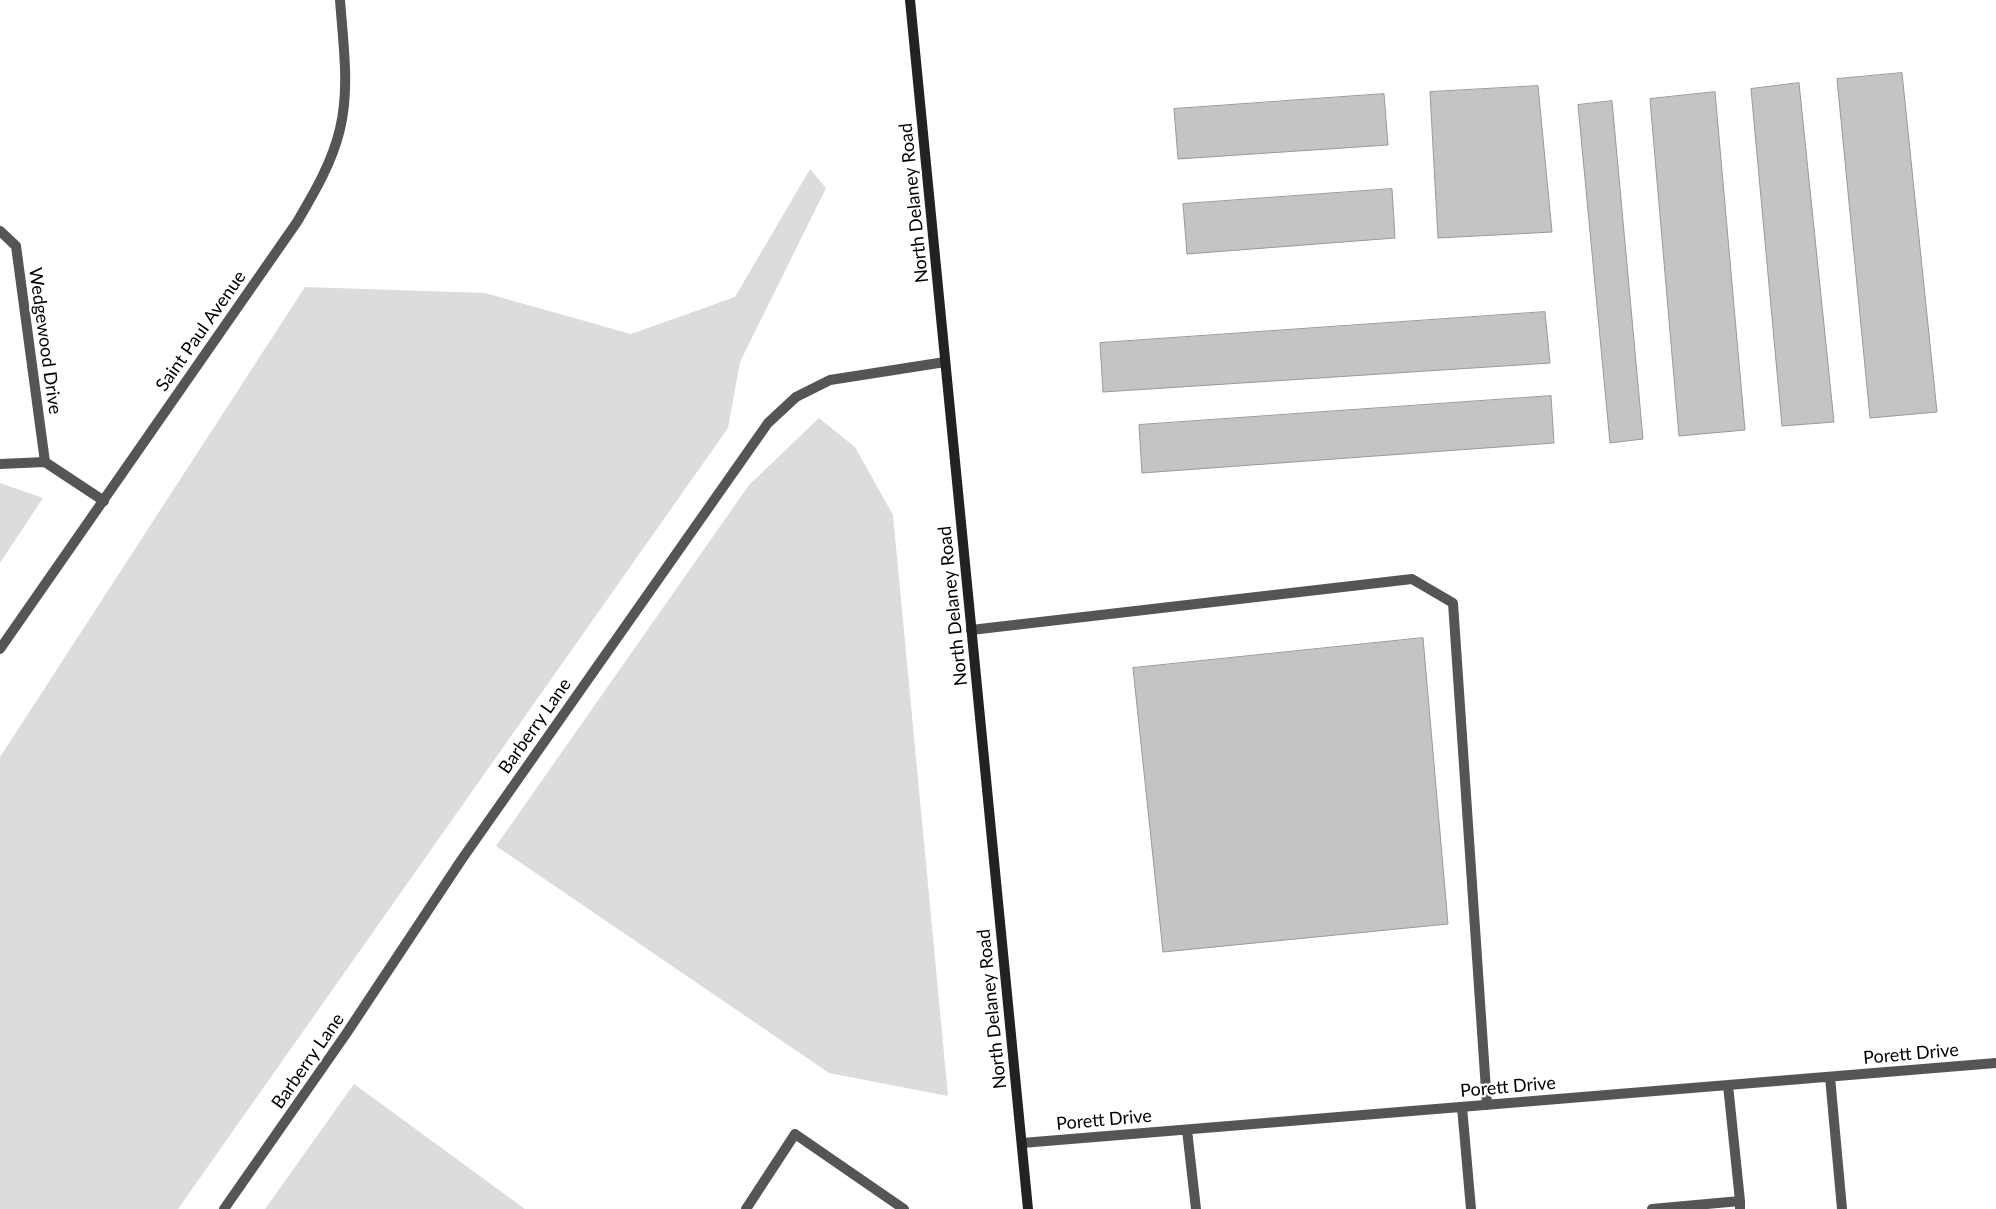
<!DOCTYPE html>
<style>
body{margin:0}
canvas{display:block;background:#fff}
</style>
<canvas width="1996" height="1209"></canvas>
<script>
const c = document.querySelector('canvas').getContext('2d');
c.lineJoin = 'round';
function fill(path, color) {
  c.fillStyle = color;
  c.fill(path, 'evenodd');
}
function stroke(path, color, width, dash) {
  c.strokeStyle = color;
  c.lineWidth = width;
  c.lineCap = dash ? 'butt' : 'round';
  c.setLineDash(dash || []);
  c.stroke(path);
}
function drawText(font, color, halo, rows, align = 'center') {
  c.font = font + ' Lato,sans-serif';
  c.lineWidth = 4.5;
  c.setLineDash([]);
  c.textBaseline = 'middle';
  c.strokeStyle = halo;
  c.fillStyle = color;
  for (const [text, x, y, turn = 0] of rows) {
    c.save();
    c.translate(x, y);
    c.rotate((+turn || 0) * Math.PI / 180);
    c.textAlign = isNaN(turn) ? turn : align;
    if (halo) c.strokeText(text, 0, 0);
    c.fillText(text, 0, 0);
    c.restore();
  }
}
fill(new Path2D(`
 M810 169 826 188 740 362 728 428 178 1209H0V757L305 287 485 293 631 334 735 297Z
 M819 418 855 447 893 515 948 1096 829 1073 496 846 749 485Z
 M0 483 43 498 0 563Z
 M354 1084 525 1209H265Z`), '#dcdcdc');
const building = new Path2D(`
 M1902 73 1937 412 1870 418 1837 79Z
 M1799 83 1834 422 1782 426 1751 89Z
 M1538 86 1552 232 1438 238 1430 92Z
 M1715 92 1745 430 1679 436 1650 99Z
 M1384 94 1388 145 1178 159 1174 109Z
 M1612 101 1643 439 1610 443 1578 105Z
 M1392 189 1395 238 1187 254 1183 204Z
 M1545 312 1550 363 1103 392 1100 343Z
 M1551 396 1554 443 1142 473 1139 425Z
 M1423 638 1448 924 1163 952 1133 668Z`);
fill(building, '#c4c4c4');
stroke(building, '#999', 1);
stroke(new Path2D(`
 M0 231 16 246 45 462
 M0 464 45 462 104 501
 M971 630 1412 579 1453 603 1487 1105
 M1830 1077 1842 1209
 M1728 1085 1740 1201
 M1462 1107 1471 1209
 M1187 1130 1196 1209
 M1022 1143 1996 1063
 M746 1209 795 1134 904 1209
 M1652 1209 1740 1201V1209`), '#555', 10);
stroke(new Path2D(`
 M0 649 297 222C314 193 332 163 340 129 350 88 343 42 340 0
 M224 1209 346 1034 462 859 768 423 796 397 830 380 945 362`), '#555', 10);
stroke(new Path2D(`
 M910 0 1028 1209`), '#222', 10);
drawText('18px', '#000', '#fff', [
 ["North Delaney Road",914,203,-96],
 ["Saint Paul Avenue",201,331,-55],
 ["Wedgewood Drive",45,341,82],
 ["North Delaney Road",953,606,-96],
 ["Barberry Lane",535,726,-55],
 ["North Delaney Road",992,1009,-96],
 ["Porett Drive",1911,1054,-5],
 ["Barberry Lane",308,1061,-55],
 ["Porett Drive",1508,1087,-5],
 ["Porett Drive",1104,1120,-5]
]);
</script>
